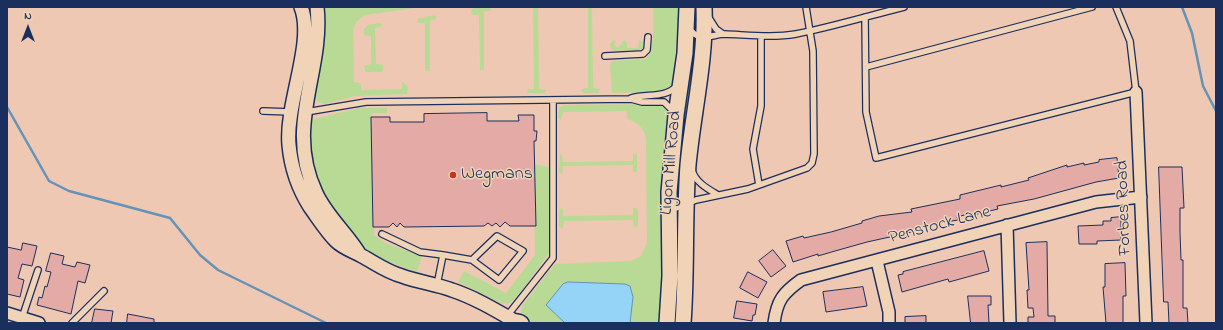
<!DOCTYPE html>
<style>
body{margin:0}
#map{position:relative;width:1223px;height:330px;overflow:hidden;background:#eec8b2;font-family:"Indie Flower",sans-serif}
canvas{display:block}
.frame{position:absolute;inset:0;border:8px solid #1b2f5e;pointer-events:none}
.north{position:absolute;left:8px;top:8px;width:40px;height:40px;-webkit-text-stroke:3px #f1d3b7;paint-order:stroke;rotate:0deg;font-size:11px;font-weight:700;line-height:16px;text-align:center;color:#1b2f5e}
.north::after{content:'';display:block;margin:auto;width:14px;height:18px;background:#1b2f5e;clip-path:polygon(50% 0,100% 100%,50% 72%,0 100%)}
</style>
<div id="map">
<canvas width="1223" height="330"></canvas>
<div class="frame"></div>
<div class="north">N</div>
</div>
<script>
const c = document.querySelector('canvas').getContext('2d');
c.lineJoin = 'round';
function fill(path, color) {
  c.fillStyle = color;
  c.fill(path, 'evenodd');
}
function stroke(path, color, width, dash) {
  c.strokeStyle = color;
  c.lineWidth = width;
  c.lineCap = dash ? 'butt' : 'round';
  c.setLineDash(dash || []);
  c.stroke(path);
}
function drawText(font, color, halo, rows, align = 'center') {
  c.font = font + ' "Indie Flower",sans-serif';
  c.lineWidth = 3;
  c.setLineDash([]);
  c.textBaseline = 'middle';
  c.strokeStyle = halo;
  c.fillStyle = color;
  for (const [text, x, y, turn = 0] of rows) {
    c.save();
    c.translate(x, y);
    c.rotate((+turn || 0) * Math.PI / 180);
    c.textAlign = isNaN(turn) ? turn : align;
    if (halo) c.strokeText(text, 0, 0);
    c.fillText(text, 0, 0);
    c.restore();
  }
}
fill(new Path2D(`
 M324 7H422L365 15 357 21 353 29 354 82 360 83 362 90 402 89V83L403 82 408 87 407 94 355 96 324 104 317 101 313 96 315 78 323 53Z
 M479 7H491L490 11H484V70H480L479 15H473L471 13 472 9Z
 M533 7H538L539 89 546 90 545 93H528L527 92 528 89H534Z
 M588 7H592L593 88 600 89 599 93H583L581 91 582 89 588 88Z
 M653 7H680L672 84 665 91 659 92 612 93 610 64 612 61 645 59 649 56 653 39Z
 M434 15 436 16V19L430 20V71H425V23H418L417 19Z
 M380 23 383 26 375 28 376 64 383 65V71L381 72H365L364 66 371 64V36L364 35V29L368 25Z
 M616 40 614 45 618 48 624 40 627 42V48H638L639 40 643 42V48L639 50 614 51 611 49 610 44 612 41Z
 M693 40 696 46 679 199H677L674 191 692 41Z
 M661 104 666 107 670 112 662 323H630L632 290 625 284 568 282 546 305 565 323H527L521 314 522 306 555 264 631 261 641 256 647 243 646 139C644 127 637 122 627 119V111L563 112 561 120 558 118 559 108 564 105Z
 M359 108H387V113H371L374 235 385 243 422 256 417 272 383 260 367 250 341 227 311 170 308 123 314 119Z
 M636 153 637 155V171L635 173 633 171V165L563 166 562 174 559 172 560 154 562 155 563 162 633 161V154Z
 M534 164 549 167 550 252 517 297 510 303 503 304 458 282 464 271 506 293 535 255Z
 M560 208 563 209V216L633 215V208H636L638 209V226L634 227 633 220 564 221 563 227 561 228 559 226V210Z`), '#b9da94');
const water = new Path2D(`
 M568 282 625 284 630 286 633 297 630 323H565L546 305 563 284Z`);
fill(water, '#95d4f6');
stroke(water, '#6492b9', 1);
stroke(new Path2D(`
 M1182 7 1192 33 1203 86 1216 111
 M7 107 49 181 69 191 170 218 200 255 218 270 326 323`), '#6492b9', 2.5);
const building = new Path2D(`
 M487 113V121H519L518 115H534V131H537L536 141H534L536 226H510L505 222 500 227 496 223 492 226 488 223 484 226 404 227 400 223 397 227 393 223 389 227H373L371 117H390V122H424V114Z
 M1117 158 1119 178 1096 182 1034 199 997 206 998 209 973 215 972 213 957 217 958 220 933 224 908 233 867 242 835 251 818 256V254L793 262 786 241 803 236 804 238 831 232 862 223V221L879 216 912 212 911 209 960 199V195L1001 185V187L1029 180 1028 178 1067 165V167L1084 163V165L1099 162V160Z
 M1159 167H1182L1184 208H1180V232L1181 260H1183V308H1187L1188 323H1169L1168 302H1164Z
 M1121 217V240L1097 241V244H1079L1078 226 1103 225V221H1111V218Z
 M1047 242 1048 316H1055V323H1028V317H1034L1033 308H1028L1027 290H1029L1026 243Z
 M23 243 37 246 32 266 22 264 18 278 24 280 20 297 7 294V247L21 250Z
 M773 250 786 266 771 277 759 261Z
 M984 251 989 271 949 282 948 279 902 292 898 275 903 274V272Z
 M51 253 64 256 62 264 75 267 77 262 90 265 85 283 78 281 71 314 37 305 39 297 42 298 45 286 47 287 51 272 46 271Z
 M1125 263 1126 296H1123V323H1106L1103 287H1105V264Z
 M748 272 767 282 758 298 740 288Z
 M863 287 867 306 826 312 823 292Z
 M968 296H991V305H988L989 323H971Z
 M737 301 757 304 755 315H753L752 321 734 318Z
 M95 309 113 311 111 323H92Z
 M128 314 154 319V323H127Z
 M926 316V323H905V317Z`);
fill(building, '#e3aaa6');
stroke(building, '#1b2f5e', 1);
const service = new Path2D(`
 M865 17 866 112 876 158 1136 92 1130 41 1116 7
 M709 18 716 29 723 34
 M689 28C699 44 713 34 725 34 749 35 773 38 796 34 832 27 868 16 904 7
 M605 56 643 54 647 50 648 37
 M866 67 1092 7
 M631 98C647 93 664 99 677 86
 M263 111 291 112
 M306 112 366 102 631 99 642 102H664L674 112
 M692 170C695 182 708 189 718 195
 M759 185 753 149 761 106V36
 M671 210 696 200 748 189 807 168 812 163 814 154 813 51 806 7
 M382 234 420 252 443 255
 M437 285 443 255 472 260 497 236 523 251 499 280 472 260
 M507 316 553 258V100
 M22 318 38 270
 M72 323 104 291`);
const minor = new Path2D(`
 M1136 92 1146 323
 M1007 225 1010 323
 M877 261 889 312V323
 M7 313 39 323
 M774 323C777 300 783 293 801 280L1096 202 1141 197`);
const tertiary = new Path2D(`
 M301 7C315 42 285 104 289 145 291 167 298 188 310 207 318 218 326 231 336 241 343 248 353 251 362 256 375 263 387 272 402 276 418 282 436 284 452 290 473 297 492 308 511 319 515 322 519 320 522 323
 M317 7C324 73 284 125 316 193 327 217 347 233 360 255`);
const secondary = new Path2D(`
 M667 323 670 276 669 192 676 115 685 53 687 7
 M683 323C687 270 684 217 688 165 693 112 706 60 704 7`);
stroke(service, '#1b2f5e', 8);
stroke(minor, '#1b2f5e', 14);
stroke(tertiary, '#1b2f5e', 16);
stroke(secondary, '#1b2f5e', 18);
stroke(service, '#f1d3b7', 5.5);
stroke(minor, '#f1d3b7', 11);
stroke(tertiary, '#f1d3b7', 13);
stroke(secondary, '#f1d3b7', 15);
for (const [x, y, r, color] of [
 [453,175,4,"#c8321e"]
]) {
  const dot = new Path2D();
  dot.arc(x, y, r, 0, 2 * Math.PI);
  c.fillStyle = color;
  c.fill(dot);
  stroke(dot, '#f1d3b7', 1.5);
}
drawText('18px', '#1b2f5e', '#f1d3b7', [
 ["Ligon Mill Road",672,163,-85],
 ["Forbes Road",1125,208,-92],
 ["Penstock Lane",940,226,-15]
]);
drawText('18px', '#1b2f5e', '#f1d3b7', [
 ["Wegmans",461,175]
], 'left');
</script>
